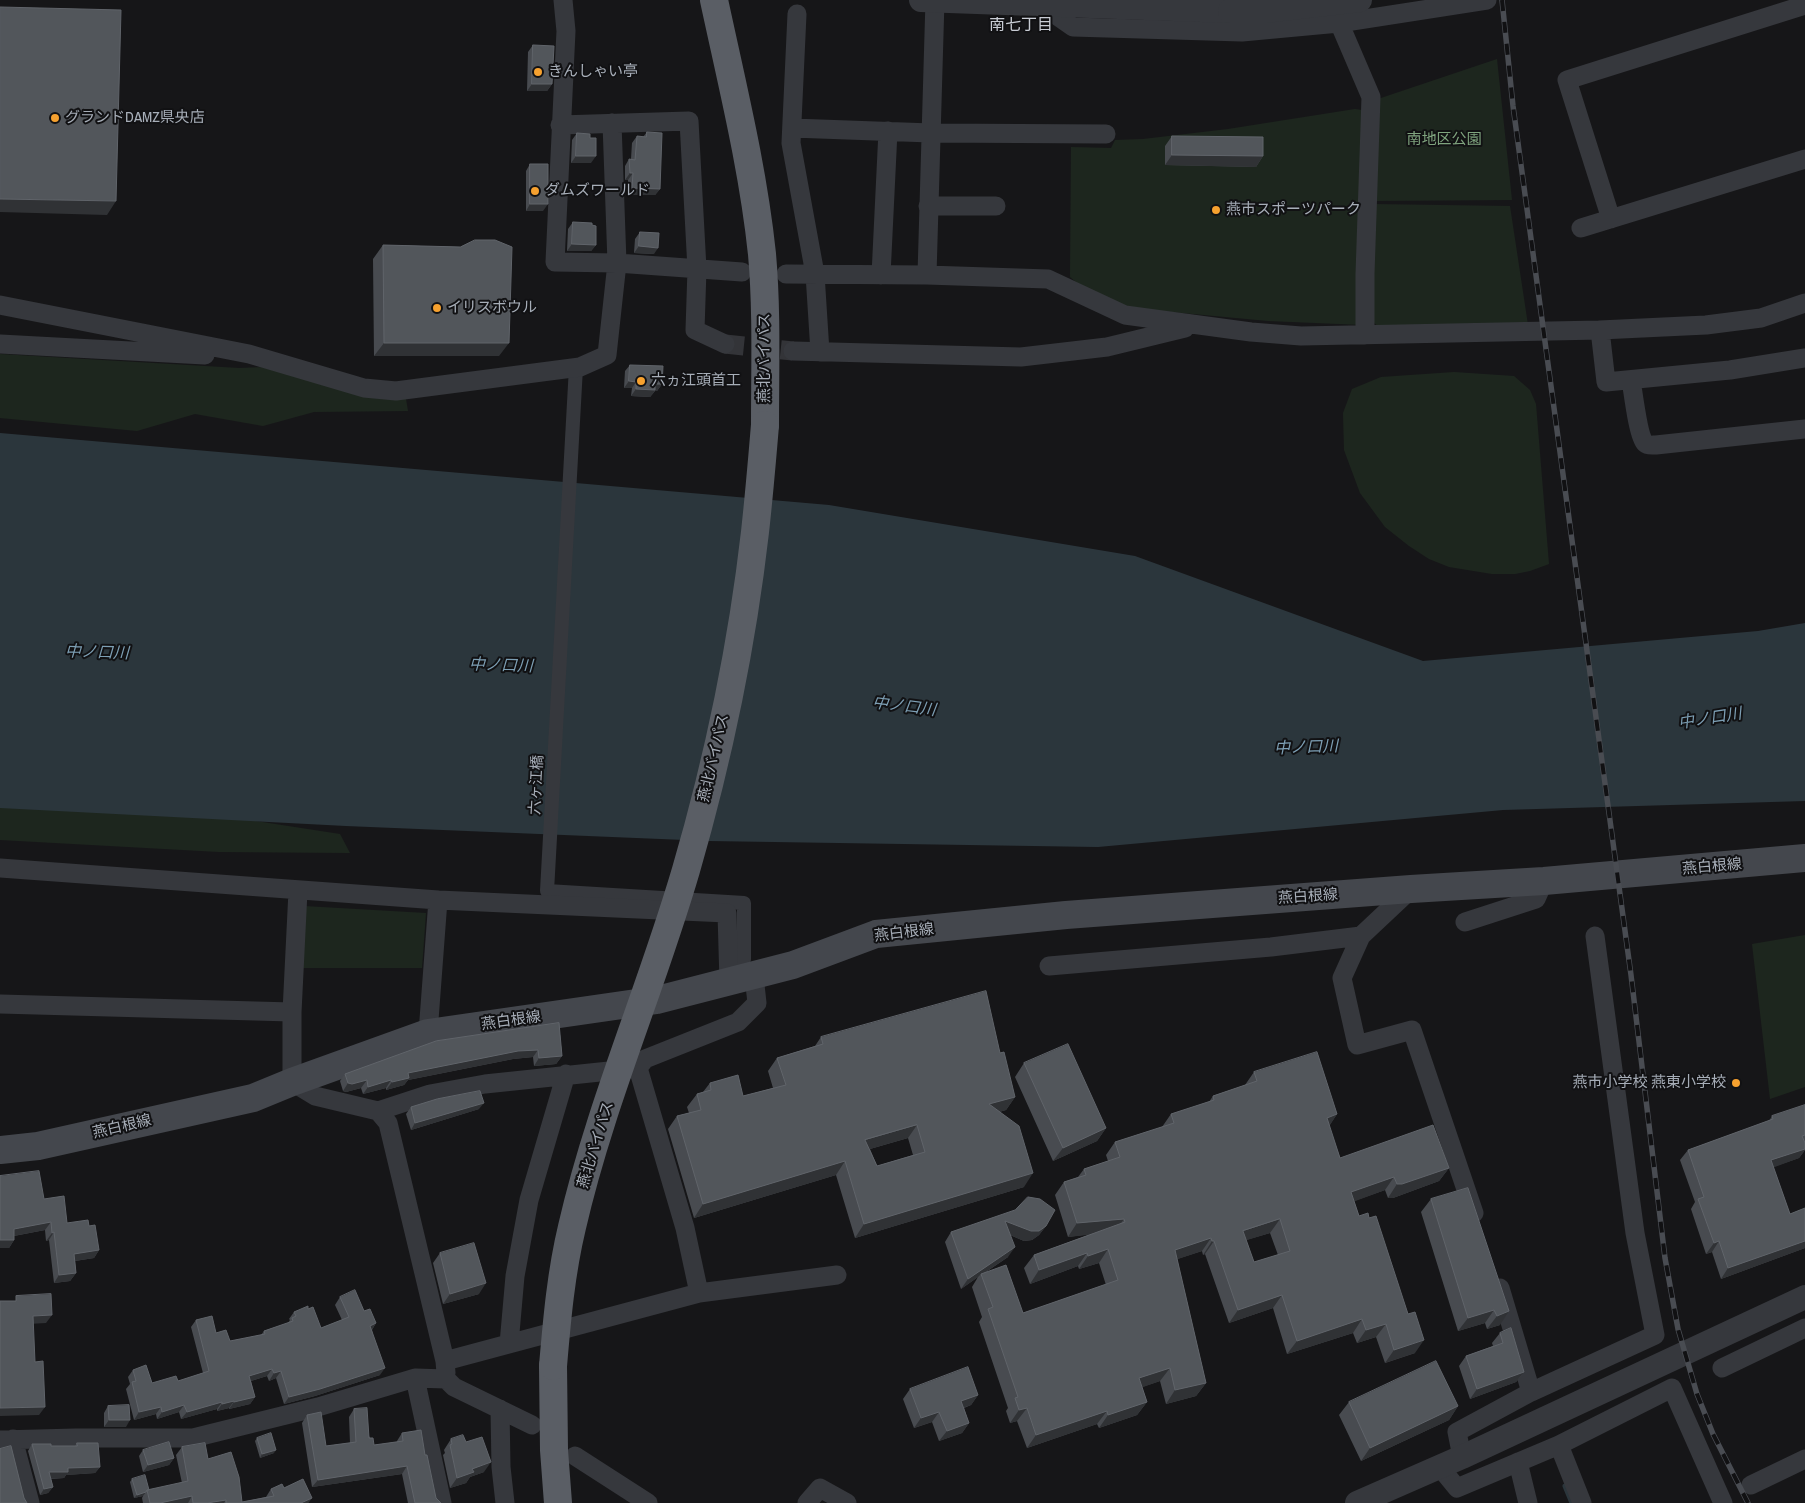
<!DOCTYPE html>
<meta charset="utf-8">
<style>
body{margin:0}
canvas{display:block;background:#161618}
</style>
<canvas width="1805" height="1503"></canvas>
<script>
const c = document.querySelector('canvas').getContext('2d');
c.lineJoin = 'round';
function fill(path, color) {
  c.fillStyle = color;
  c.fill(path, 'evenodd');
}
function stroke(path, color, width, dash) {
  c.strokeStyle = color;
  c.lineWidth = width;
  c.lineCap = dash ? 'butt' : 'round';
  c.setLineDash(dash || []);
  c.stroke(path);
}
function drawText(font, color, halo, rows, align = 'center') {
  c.font = font + ' "Archivo Narrow","Noto Sans JP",sans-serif';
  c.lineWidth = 4;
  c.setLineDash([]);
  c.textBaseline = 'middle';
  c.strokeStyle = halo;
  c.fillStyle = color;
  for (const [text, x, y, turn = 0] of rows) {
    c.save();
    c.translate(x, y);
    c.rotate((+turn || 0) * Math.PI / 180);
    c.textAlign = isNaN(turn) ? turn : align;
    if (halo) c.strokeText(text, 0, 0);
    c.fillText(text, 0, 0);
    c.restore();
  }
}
fill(new Path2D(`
 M1497 59 1512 200 1371 201 1375 100Z
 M1355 109 1362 110V325L1268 321 1139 309 1116 305 1084 289 1070 277 1071 147 1111 148 1115 140 1143 139 1228 129Z
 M1372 204 1510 206 1528 325 1380 328 1373 322Z
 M0 354 239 368 264 367 406 399 408 411 314 412 263 426 195 414 137 431 0 418Z
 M1454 372 1514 376 1530 390 1536 404 1549 564 1530 571 1515 574H1492L1449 567 1429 559 1409 546 1385 527 1360 493 1344 450 1343 413 1352 389 1381 377Z
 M0 799 191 811 340 834 350 853 219 852 0 840Z
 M304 906 426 913 422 968H300Z
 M1805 935V1087L1770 1099 1752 944Z`), '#1d261e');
fill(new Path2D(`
 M0 433 829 505 1135 556 1423 661 1758 631 1805 623V801L1503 810 1098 847 709 841 346 826 0 808Z`), '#2b363c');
stroke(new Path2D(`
 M1565 1486 1572 1503`), '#2b363c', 5);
stroke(new Path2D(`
 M725 344 793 351`), '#333438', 19, [19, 9]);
stroke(new Path2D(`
 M576 367 547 891 744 903V959L728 963`), '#36383d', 14);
stroke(new Path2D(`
 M563 0 566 31 555 262 617 263 742 272
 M1042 3 1040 4 1073 27 1242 32 1339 23 1487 0
 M1335 13 1371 97 1365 274V335
 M797 14 791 143 815 274 820 352
 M560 125 689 121 697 269 695 330 725 344
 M792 128 931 133 1106 134
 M928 206H996
 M1611 219 1567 80 1805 5
 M1581 228 1805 159
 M786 274 927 275 1048 279 1125 315 1251 332 1301 336 1600 330 1706 325 1761 318 1805 303
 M881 275 888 131
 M927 275 935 0
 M0 305 249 354 364 388 396 391 580 367 607 355 617 263 612 123
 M1600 330 1606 382 1730 370 1805 358
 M0 344 205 355
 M793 351 1021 357 1107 347 1185 328
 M1631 380C1633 391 1638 436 1645 443 1648 446 1652 445 1656 445L1805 429
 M0 868 438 900 727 913 729 982
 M1411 889 1361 936 1342 978 1357 1045 1412 1030 1474 1213
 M298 891 292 1012V1082L315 1096 378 1111 430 1094 485 1084 638 1068 645 1059 738 1022 757 1003 754 976
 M1465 922 1536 899 1544 881
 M1049 966 1271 947 1361 936
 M0 1004 292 1012
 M428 1033 438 900
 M638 1068 685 1228 699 1293
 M378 1111 388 1123 445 1361 446 1373
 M1500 1288 1531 1392
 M509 1344 515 1276 529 1200 566 1074
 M445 1361 699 1293 837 1275
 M1722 1368 1805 1328
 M415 1378 442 1503
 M500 1409 501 1467 505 1503
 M13 1439 30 1503
 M0 1440 76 1438H193L318 1407 415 1378 446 1379 454 1387 532 1425
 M1559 1445 1582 1503
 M575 1456 648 1503
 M1462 1457 1457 1432 1531 1392 1655 1335 1635 1233 1595 936
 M1518 1462 1528 1503
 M1439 1466 1457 1488 1559 1445 1672 1388 1723 1503
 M1751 1485 1805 1459
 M807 1503 820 1488 847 1503`), '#36383d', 19);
stroke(new Path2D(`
 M921 0 1230 11
 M1357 1503 1462 1457 1805 1297`), '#36383d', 24);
stroke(new Path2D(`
 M0 1150 38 1146 253 1098 292 1082 428 1033 657 1000 793 965 876 934 1066 915 1411 889 1544 881 1805 858`), '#44474d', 28);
stroke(new Path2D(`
 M714 0C732 84 753 168 762 254 767 311 765 368 765 425
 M553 1366 554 1450 558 1503`), '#5a5e65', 28);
const rail = new Path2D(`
 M1502 0 1513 106 1631 975 1665 1258 1678 1329 1697 1394 1713 1434 1748 1503`);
stroke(rail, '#494c52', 5.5);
stroke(rail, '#111113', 4, [11]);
stroke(new Path2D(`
 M1230 11H1265L1360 0`), '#36383d', 24);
stroke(new Path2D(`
 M553 1366C557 1319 561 1273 572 1227 600 1105 651 990 686 870 718 760 742 646 755 532 759 496 762 461 765 425`), '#5a5e65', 28);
fill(new Path2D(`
 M533 45 552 84 547 91H527L528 52Z
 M647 132 660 189 655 195H628V180H625V166L629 159H631L632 143 637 136 643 137Z
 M577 133 590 138 591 163H571L572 140Z
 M1172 136 1263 156 1256 167 1165 165V146Z
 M530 164 543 211H526V171Z
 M573 222 592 225 596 245 591 251H567L568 229Z
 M640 232 654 254 634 253 635 239Z
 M383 245 460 247 499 356H374L373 259Z
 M630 365 662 384 657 391H655L650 397 631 396 632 388H624L625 371Z
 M559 1023 562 1056 556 1064 534 1066 533 1057 513 1059 408 1080 404 1085 386 1090V1088L363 1094 361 1088 346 1092 343 1091 340 1081 345 1074Z
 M821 1037 1000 1053 1015 1097 1006 1110 999 1112 1024 1187 855 1238 836 1175 694 1218 668 1129 677 1116 689 1113 687 1107 697 1094 703 1092 710 1083 743 1096 773 1088 768 1071 777 1058 815 1046ZM908 1138 913 1155 877 1166 870 1149Z
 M1024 1063 1106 1128 1097 1141 1053 1161 1015 1077Z
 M1254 1072 1337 1114 1329 1126 1340 1158 1449 1168 1439 1181 1393 1198H1388L1385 1190 1354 1201 1359 1216 1415 1353 1385 1363 1376 1337 1357 1343 1353 1333 1287 1354 1273 1308 1229 1323 1205 1254 1203 1255 1202 1251 1177 1259 1206 1383 1196 1396 1166 1404 1160 1381 1142 1387 1147 1402 1137 1415 1099 1428 1097 1424 1027 1448 1017 1421 1010 1423 1006 1411 1008 1408 979 1322 982 1317 972 1287 978 1277 961 1289 945 1242 951 1232 1046 1226 1039 1235 1032 1240 1024 1241 1010 1235 1008 1257 986 1272 1023 1313 1106 1285 1099 1263 1079 1269 1078 1266 1030 1284 1024 1268 1034 1255 1091 1234 1068 1237 1055 1195 1064 1182 1078 1177 1084 1169 1108 1161 1106 1155 1115 1142 1162 1127 1171 1114 1209 1102 1213 1096 1245 1085ZM1270 1233 1278 1255 1254 1262 1246 1240Z
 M1805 1105V1150L1799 1158 1773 1167 1790 1214 1805 1208V1248L1721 1279 1712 1252 1706 1254 1691 1209 1695 1202 1680 1160 1688 1150 1769 1121 1772 1116Z
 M411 1107 479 1109 411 1130 406 1114Z
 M1468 1188 1500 1325 1487 1329 1485 1323 1458 1331 1421 1212 1431 1199Z
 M44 1199 67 1223 89 1226 99 1250 94 1258 75 1261 76 1273 70 1281 54 1283 49 1240 46 1241 45 1230 14 1236V1240L9 1248H0Z
 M440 1253 479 1294 443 1304 433 1263Z
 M340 1297 364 1311 376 1323 372 1330 380 1375 315 1396 284 1404 276 1378 269 1381 267 1376 251 1381 255 1397 250 1404 229 1409V1408L217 1411V1409L181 1419 179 1412 157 1419 156 1414 134 1420 126 1389 130 1384 128 1377 133 1370 152 1383 178 1381 203 1373 191 1327 196 1320 216 1333 230 1341 261 1335 264 1331 288 1323 290 1320 289 1319 294 1312 308 1309 321 1328 342 1320 335 1305Z
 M1500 1333 1524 1372 1516 1382 1470 1399 1459 1366 1466 1356 1493 1346 1492 1343Z
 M910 1389 978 1395 971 1405 964 1408 969 1423 962 1433 939 1441 932 1422 914 1428 903 1399Z
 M1349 1402 1458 1406 1449 1420 1361 1461 1339 1415Z
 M108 1406 126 1427H104V1413Z
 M354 1409 374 1445 397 1442V1441L402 1433 425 1455 436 1498 441 1503H408L402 1474 312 1487 302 1423 307 1415 326 1446 350 1443 349 1417Z
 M257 1438 274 1453 260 1458 255 1441Z
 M451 1439 466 1442 484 1472 470 1477 466 1483 450 1488 443 1455 445 1453 444 1450Z
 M77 1443 100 1467 95 1473 66 1475 64 1478 51 1479 53 1487 48 1493 40 1495 28 1451 32 1444 51 1446H75Z
 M182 1447 208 1459 242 1502 266 1497 271 1489 284 1488 312 1498 308 1503H143L142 1498 143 1496 134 1498 130 1482 132 1479 149 1490 182 1483 176 1455Z
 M143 1450 174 1458 169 1465 143 1472 139 1456Z`), '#484b50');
fill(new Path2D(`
 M532 84H552L547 91H527Z
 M1172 155 1263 156 1256 167 1165 165Z
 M576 156H596L591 163H571Z
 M630 173H633L628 180H625Z
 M632 188 660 189 655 195H628Z
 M0 199 116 201 107 215 0 212Z
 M530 204H548L543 211H526Z
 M572 244 596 245 591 251H567Z
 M639 246 658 248 654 254 634 253Z
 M384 343H509L499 356H374Z
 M629 381 636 382 632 388H624Z
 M655 384H662L657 391H655L650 397 631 396 636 389Z
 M538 1050 533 1057 513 1059 408 1080 404 1085 386 1090 392 1082 408 1073 518 1051Z
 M562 1056 556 1064 534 1066 539 1058Z
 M367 1080 361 1088 346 1092 343 1091 348 1083Z
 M391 1080 386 1088 363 1094 368 1087Z
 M1015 1097 1006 1110 979 1118 989 1104Z
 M484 1103 479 1109 411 1130 415 1123Z
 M1337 1114 1328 1128 1327 1118Z
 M917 1125 908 1138 856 1153 865 1140Z
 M1106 1128 1097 1141 1053 1161 1063 1148Z
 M1805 1149V1150L1799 1158 1764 1171 1771 1160Z
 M845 1161 836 1175 694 1218 703 1204Z
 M1449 1168 1439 1181 1393 1198H1388L1397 1184Z
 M1033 1173 1024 1187 855 1238 864 1224Z
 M1394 1177 1385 1190 1342 1206 1351 1192Z
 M1124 1219 1115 1232 1068 1237 1077 1223Z
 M1280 1219 1270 1233 1234 1244 1243 1231Z
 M1005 1221 1046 1226 1039 1235 1032 1240 1024 1241 999 1230Z
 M51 1222 45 1230 8 1237 14 1229Z
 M54 1232 49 1240 46 1241 52 1233Z
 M1211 1238 1202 1251 1166 1263 1175 1250Z
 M0 1240H14L9 1248H0Z
 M1212 1241H1214L1205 1254 1203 1255Z
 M1719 1241 1712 1252 1706 1254 1714 1243Z
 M1805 1241V1248L1721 1279 1728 1268Z
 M1015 1247 1008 1257 981 1275V1274L978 1277 961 1289 968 1279Z
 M1108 1249 1099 1263 1079 1269 1088 1256Z
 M99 1250 94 1258 68 1262 74 1254Z
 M1087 1253 1078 1266 1030 1284 1039 1270Z
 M76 1273 70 1281 54 1283 59 1275Z
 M486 1283 479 1294 443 1304 450 1294Z
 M1282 1295 1273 1308 1229 1323 1238 1310Z
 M1494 1310 1485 1323 1458 1331 1468 1318Z
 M1509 1311 1500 1325 1487 1329 1497 1316Z
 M52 1315 46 1323 28 1324 33 1316Z
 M1362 1319 1353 1333 1287 1354 1297 1341Z
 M376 1323 371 1331 370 1326Z
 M1386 1324 1376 1337 1357 1343 1366 1330Z
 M1424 1340 1415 1353 1385 1363 1394 1350Z
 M385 1368 380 1375 315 1396 284 1404 289 1397Z
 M1170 1368 1160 1381 1129 1392 1139 1378Z
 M272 1369 267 1376 244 1383 249 1376Z
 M281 1371 276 1378 269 1381 274 1373Z
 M1524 1372 1516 1382 1470 1399 1477 1389Z
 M1206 1383 1196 1396 1166 1404 1175 1390Z
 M978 1395 971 1405 954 1411 961 1401Z
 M255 1397 250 1404 229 1409 234 1402Z
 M234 1401 229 1408 217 1411 222 1404Z
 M222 1402 217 1409 181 1419 187 1412Z
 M1147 1402 1137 1415 1099 1428 1108 1415Z
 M184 1405 179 1412 157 1419 162 1412Z
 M1458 1406 1449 1420 1361 1461 1370 1448Z
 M45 1407 39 1415 0 1416V1408Z
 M161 1407 156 1414 134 1420 139 1412Z
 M1027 1408 1017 1421 1010 1423 1019 1410Z
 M1107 1411 1097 1424 1027 1448 1036 1435Z
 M939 1412 932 1422 914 1428 921 1418Z
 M109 1420H130L126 1427H104Z
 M969 1423 962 1433 939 1441 947 1431Z
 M276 1450 274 1453 260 1458 262 1454Z
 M174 1458 169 1465 143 1472 148 1465Z
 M491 1462 484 1472 470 1477 466 1483 450 1488 457 1478 472 1469Z
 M407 1466 402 1474 312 1487 318 1480Z
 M100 1467 95 1473 66 1475 64 1478 45 1479 49 1472 68 1468Z
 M53 1487 48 1493 40 1495 44 1489Z
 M146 1492 143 1496 134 1498 137 1495Z
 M192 1496 188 1503H160Z
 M312 1498 308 1503H301Z
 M226 1500 224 1503H207Z`), '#303235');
const building = new Path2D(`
 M0 7 121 10 116 201 0 199Z
 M533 45 554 46 552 84H532Z
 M647 132 662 133 660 189 632 188 633 173H630L629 159 635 160 637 136 646 137Z
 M577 133 590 134V138H596V156H576Z
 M1172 136 1263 137V156L1172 155Z
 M530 164H548V204H530Z
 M573 222 592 223V225L596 226V245L572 244Z
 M640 232 659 233 658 248 639 246Z
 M475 240H495L512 247 509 343H384L383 245 460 247Z
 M630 365 663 366 662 384H655V390L636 389V382L629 381Z
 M986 991 1000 1053 1004 1052 1015 1097 989 1104 1019 1126 1033 1173 864 1224 845 1161 703 1204 677 1116 701 1110 697 1094 711 1090 710 1083 738 1075 743 1096 786 1085 777 1058 823 1044 821 1037ZM917 1125 925 1152 877 1166 865 1140Z
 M559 1023 562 1056 539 1058 538 1050 518 1051 408 1073 409 1078 392 1082 391 1080 368 1087 367 1080 352 1084 348 1083 345 1074 436 1041Z
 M1068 1044 1106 1128 1063 1148 1024 1063Z
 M1317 1052 1337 1114 1327 1118 1340 1158 1433 1125 1449 1168 1402 1184H1397L1394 1177 1351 1192 1359 1216 1368 1213 1369 1218 1376 1216 1408 1314 1415 1312 1424 1340 1394 1350 1386 1324 1366 1330 1362 1319 1297 1341 1282 1295 1238 1310 1214 1241H1212L1211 1238 1175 1250 1206 1383 1175 1390 1170 1368 1139 1378 1147 1402 1108 1415 1107 1411 1036 1435 1027 1408 1019 1410 1015 1398 1018 1397 988 1309 993 1307 981 1274 1006 1265 1023 1313 1118 1280 1108 1249 1088 1256 1087 1253 1039 1270 1034 1255 1125 1222 1124 1219 1077 1223 1064 1182 1086 1175 1084 1169 1120 1157 1115 1142 1174 1123 1171 1114 1214 1100 1213 1096 1257 1081 1254 1072ZM1280 1219 1290 1251 1254 1262 1243 1231Z
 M480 1091 484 1103 415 1123 411 1107 437 1099Z
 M1805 1105V1135L1802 1136 1805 1143V1149L1771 1160 1790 1214 1805 1208V1241L1728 1268 1719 1241 1714 1243 1698 1199 1704 1197 1688 1150 1773 1119 1772 1116Z
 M39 1171 44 1199 64 1196 67 1223 88 1220 89 1226 95 1225 99 1250 74 1254 76 1273 59 1275 54 1232 52 1233 51 1222 14 1229V1240H0V1176Z
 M1468 1188 1509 1311 1497 1316 1494 1310 1468 1318 1431 1199Z
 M1028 1197 1040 1199 1055 1210 1046 1226 1039 1231H1031L1005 1221 1015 1247 968 1279 951 1232 1015 1210Z
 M474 1243 486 1283 450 1294 440 1253Z
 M355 1290 364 1311 370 1309 376 1323 370 1326 385 1368 320 1389 289 1397 281 1371 274 1373 272 1369 249 1376 255 1397 234 1402V1401L222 1404V1402L187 1412 184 1405 162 1412 161 1407 139 1412 132 1382 136 1381 133 1370 146 1365 152 1383 176 1376 178 1381 209 1371 196 1320 212 1316 216 1333 226 1330 230 1341 265 1334 264 1331 293 1321 292 1318 296 1316 294 1312 308 1306V1309L313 1307 321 1328 349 1317 340 1297Z
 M51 1294 52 1315 33 1316 35 1362 43 1361 45 1407 0 1408V1301H16V1296Z
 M1511 1328 1524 1372 1477 1389 1466 1356 1503 1343 1500 1333Z
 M1436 1361 1458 1406 1370 1448 1349 1402Z
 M968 1367 978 1395 961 1401 969 1423 947 1431 939 1412 921 1418 910 1389Z
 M129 1405 130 1420H109L108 1406Z
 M367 1408 369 1438H373L374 1445 403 1441 402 1433 421 1430 425 1455H427L436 1498 441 1503H415L407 1466 318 1480 307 1415 321 1412 326 1446 356 1442 354 1409Z
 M271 1433 276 1450 262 1454 257 1438Z
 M463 1435 466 1442 482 1437 491 1462 472 1469 474 1472 457 1478 450 1445 452 1444 451 1439Z
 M169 1442 174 1458 148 1465 143 1450Z
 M77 1443H98L100 1467 68 1468V1472H49L53 1487 44 1489 32 1444H51V1446H77Z
 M205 1443 208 1459 231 1452 239 1477 242 1502 274 1496 271 1489 282 1484 284 1488 303 1479 312 1498 301 1503H226V1500L207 1503H193L192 1496 160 1503H150L147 1490 188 1481 182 1447Z
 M11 1446 24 1498 27 1503H0V1449Z
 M145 1475 149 1490H147L146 1492 137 1495 132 1479Z`);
fill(building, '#52565b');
stroke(building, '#60646a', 1);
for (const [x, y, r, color] of [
 [538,72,5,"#f6a12f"],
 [55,118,5,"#f6a12f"],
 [535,191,5,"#f6a12f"],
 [1216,210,5,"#f6a12f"],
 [437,308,5,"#f6a12f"],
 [641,381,5,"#f6a12f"],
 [1736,1083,5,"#f6a12f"]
]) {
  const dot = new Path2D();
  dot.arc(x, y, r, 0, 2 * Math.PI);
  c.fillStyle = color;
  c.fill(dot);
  stroke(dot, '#111113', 2);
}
drawText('15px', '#a7aeb8', '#111113', [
 ["きんしゃい亭",548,72],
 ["グランドDAMZ県央店",65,118],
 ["ダムズワールド",545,191],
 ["燕市スポーツパーク",1226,210],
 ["イリスボウル",447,308],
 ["六ヵ江頭首工",651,381],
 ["燕市小学校 燕東小学校",1726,1083,"right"]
], 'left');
drawText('15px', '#7fa37e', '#111113', [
 ["南地区公園",1444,140]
]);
drawText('15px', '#a7aeb8', '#111113', [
 ["燕北バイパス",765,358,-90],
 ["燕北バイパス",714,758,-77],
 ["六ヶ江橋",537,785,-87],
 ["燕白根線",1712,867,-5],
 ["燕白根線",1308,897,-4],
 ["燕白根線",904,933,-7],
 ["燕白根線",511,1021,-8],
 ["燕白根線",122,1127,-13],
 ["燕北バイパス",596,1145,-73]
]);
drawText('16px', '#c8ccd4', '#111113', [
 ["南七丁目",1021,26]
]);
drawText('italic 16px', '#7d9fb4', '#111113', [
 ["中ノ口川",97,653,2],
 ["中ノ口川",501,666,2],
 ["中ノ口川",904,707,7],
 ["中ノ口川",1710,719,-9],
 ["中ノ口川",1306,748,-2]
]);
</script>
